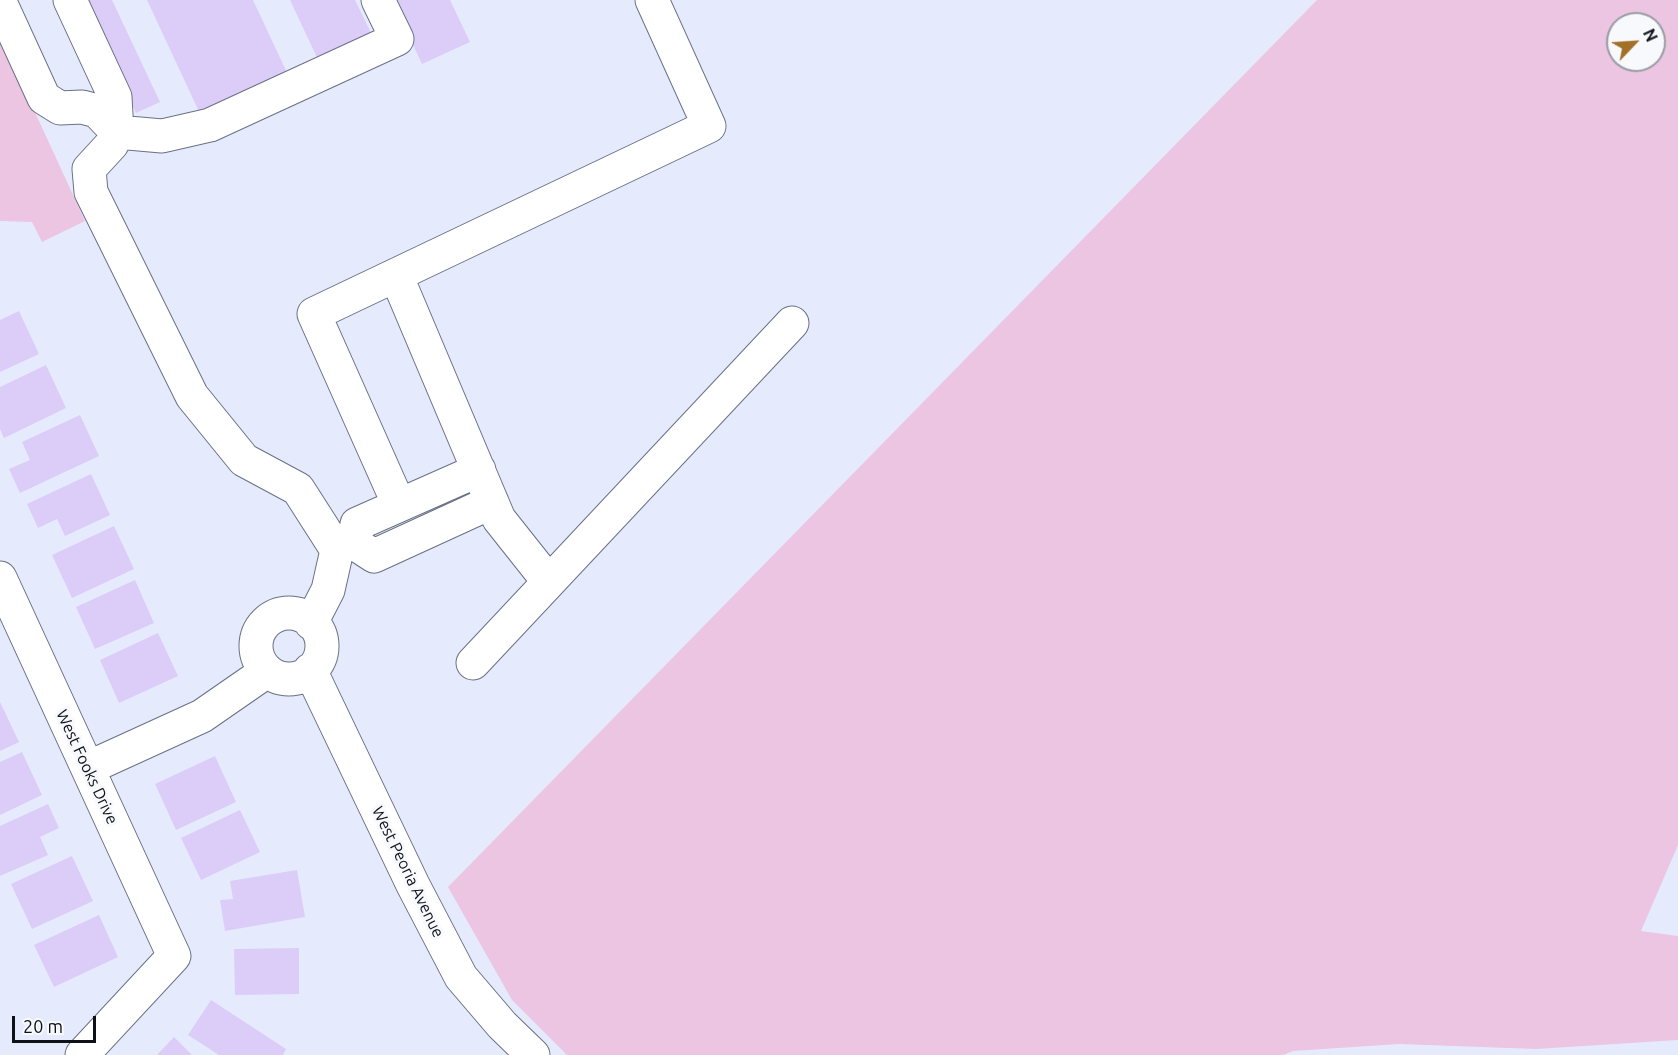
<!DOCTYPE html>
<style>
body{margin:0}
#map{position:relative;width:1678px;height:1055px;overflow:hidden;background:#e5ebfd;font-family:Ubuntu,sans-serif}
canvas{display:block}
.north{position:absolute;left:1606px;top:12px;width:60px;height:60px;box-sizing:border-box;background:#f7f9fd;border:2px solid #9a9ca1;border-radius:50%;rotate:65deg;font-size:16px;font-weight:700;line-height:24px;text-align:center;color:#0e1118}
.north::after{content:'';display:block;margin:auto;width:21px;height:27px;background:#a37028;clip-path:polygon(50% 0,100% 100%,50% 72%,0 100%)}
.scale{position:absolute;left:12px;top:1016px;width:84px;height:27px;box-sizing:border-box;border:3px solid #0e1118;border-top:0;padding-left:8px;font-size:18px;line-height:21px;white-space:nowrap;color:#0e1118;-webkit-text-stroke:4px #f7f9fd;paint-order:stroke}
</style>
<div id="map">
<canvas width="1678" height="1055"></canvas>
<div class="north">N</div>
<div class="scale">20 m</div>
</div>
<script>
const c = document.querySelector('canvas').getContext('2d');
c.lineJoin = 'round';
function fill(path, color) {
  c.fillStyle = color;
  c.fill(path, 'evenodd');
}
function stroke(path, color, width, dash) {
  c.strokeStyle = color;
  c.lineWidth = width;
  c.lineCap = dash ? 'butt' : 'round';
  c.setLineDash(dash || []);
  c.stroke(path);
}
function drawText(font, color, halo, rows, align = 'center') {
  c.font = font + ' Ubuntu,sans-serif';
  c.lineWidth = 6;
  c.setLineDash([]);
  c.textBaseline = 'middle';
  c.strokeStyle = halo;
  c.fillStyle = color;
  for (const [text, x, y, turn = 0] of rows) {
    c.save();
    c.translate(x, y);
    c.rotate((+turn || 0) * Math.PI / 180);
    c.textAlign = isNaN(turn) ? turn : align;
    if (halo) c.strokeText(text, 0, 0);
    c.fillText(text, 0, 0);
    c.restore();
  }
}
fill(new Path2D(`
 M1317 0H1678V845L1641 931 1678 936V1040L1536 1049 1399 1044 1293 1051 1283 1055H567L512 1000 448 887ZM1618 24H1654V60H1618Z
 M0 36 85 221 42 242 32 222 0 221Z`), '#ecc5e3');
fill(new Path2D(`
 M84 0H112L160 102 136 113Z
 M147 0H253L289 77 202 118Z
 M290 0H355L374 39 320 64Z
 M392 0H450L470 42 422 64Z
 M19 311 39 354 0 372V320Z
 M46 365 66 408 4 438 0 429V387Z
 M80 415 99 456 20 493 9 469 30 460 22 442Z
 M91 474 110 515 65 536 57 519 38 528 27 504Z
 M114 526 134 569 72 598 52 555Z
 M135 580 154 623 95 649 76 607Z
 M158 633 178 676 119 703 100 660Z
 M0 702 19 742 0 751Z
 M22 752 42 795 0 815V762Z
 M215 756 236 802 176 830 155 784Z
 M48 804 59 828 40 837 48 855 0 876V826Z
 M240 810 260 852 201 880 181 838Z
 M72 856 93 901 32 929 11 884Z
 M297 870 305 917 225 931 220 900 233 899 230 881Z
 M99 915 118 957 54 987 34 945Z
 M299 948V994L235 995 234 949Z
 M211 1000 286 1049 283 1055H219L188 1035Z
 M174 1037 192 1055H157Z`), '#dcccf8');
const minor = new Path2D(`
 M70 0 115 97 117 132 112 144 89 169 91 192 192 396 244 460 298 489 337 550 328 590 311 623
 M0 2 44 98 60 108 82 107 97 111 117 132 162 136 210 125 397 39 378 0
 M396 275 499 519 549 582
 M399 505 314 314 709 126 652 0
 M354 543 374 556 492 502
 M354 543 357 524 479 470
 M0 578 174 956 82 1055
 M256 646a33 33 0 1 1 66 0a33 33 0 1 1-66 0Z
 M473 663 792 323
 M310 670 413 885 461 977 502 1025 533 1055
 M88 768 202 716 267 671`);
stroke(minor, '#6a7185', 35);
stroke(minor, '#fff', 33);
drawText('16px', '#0e1118', '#f7f9fd', [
 ["West Fooks Drive",87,767,65],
 ["West Peoria Avenue",408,872,64]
]);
</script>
